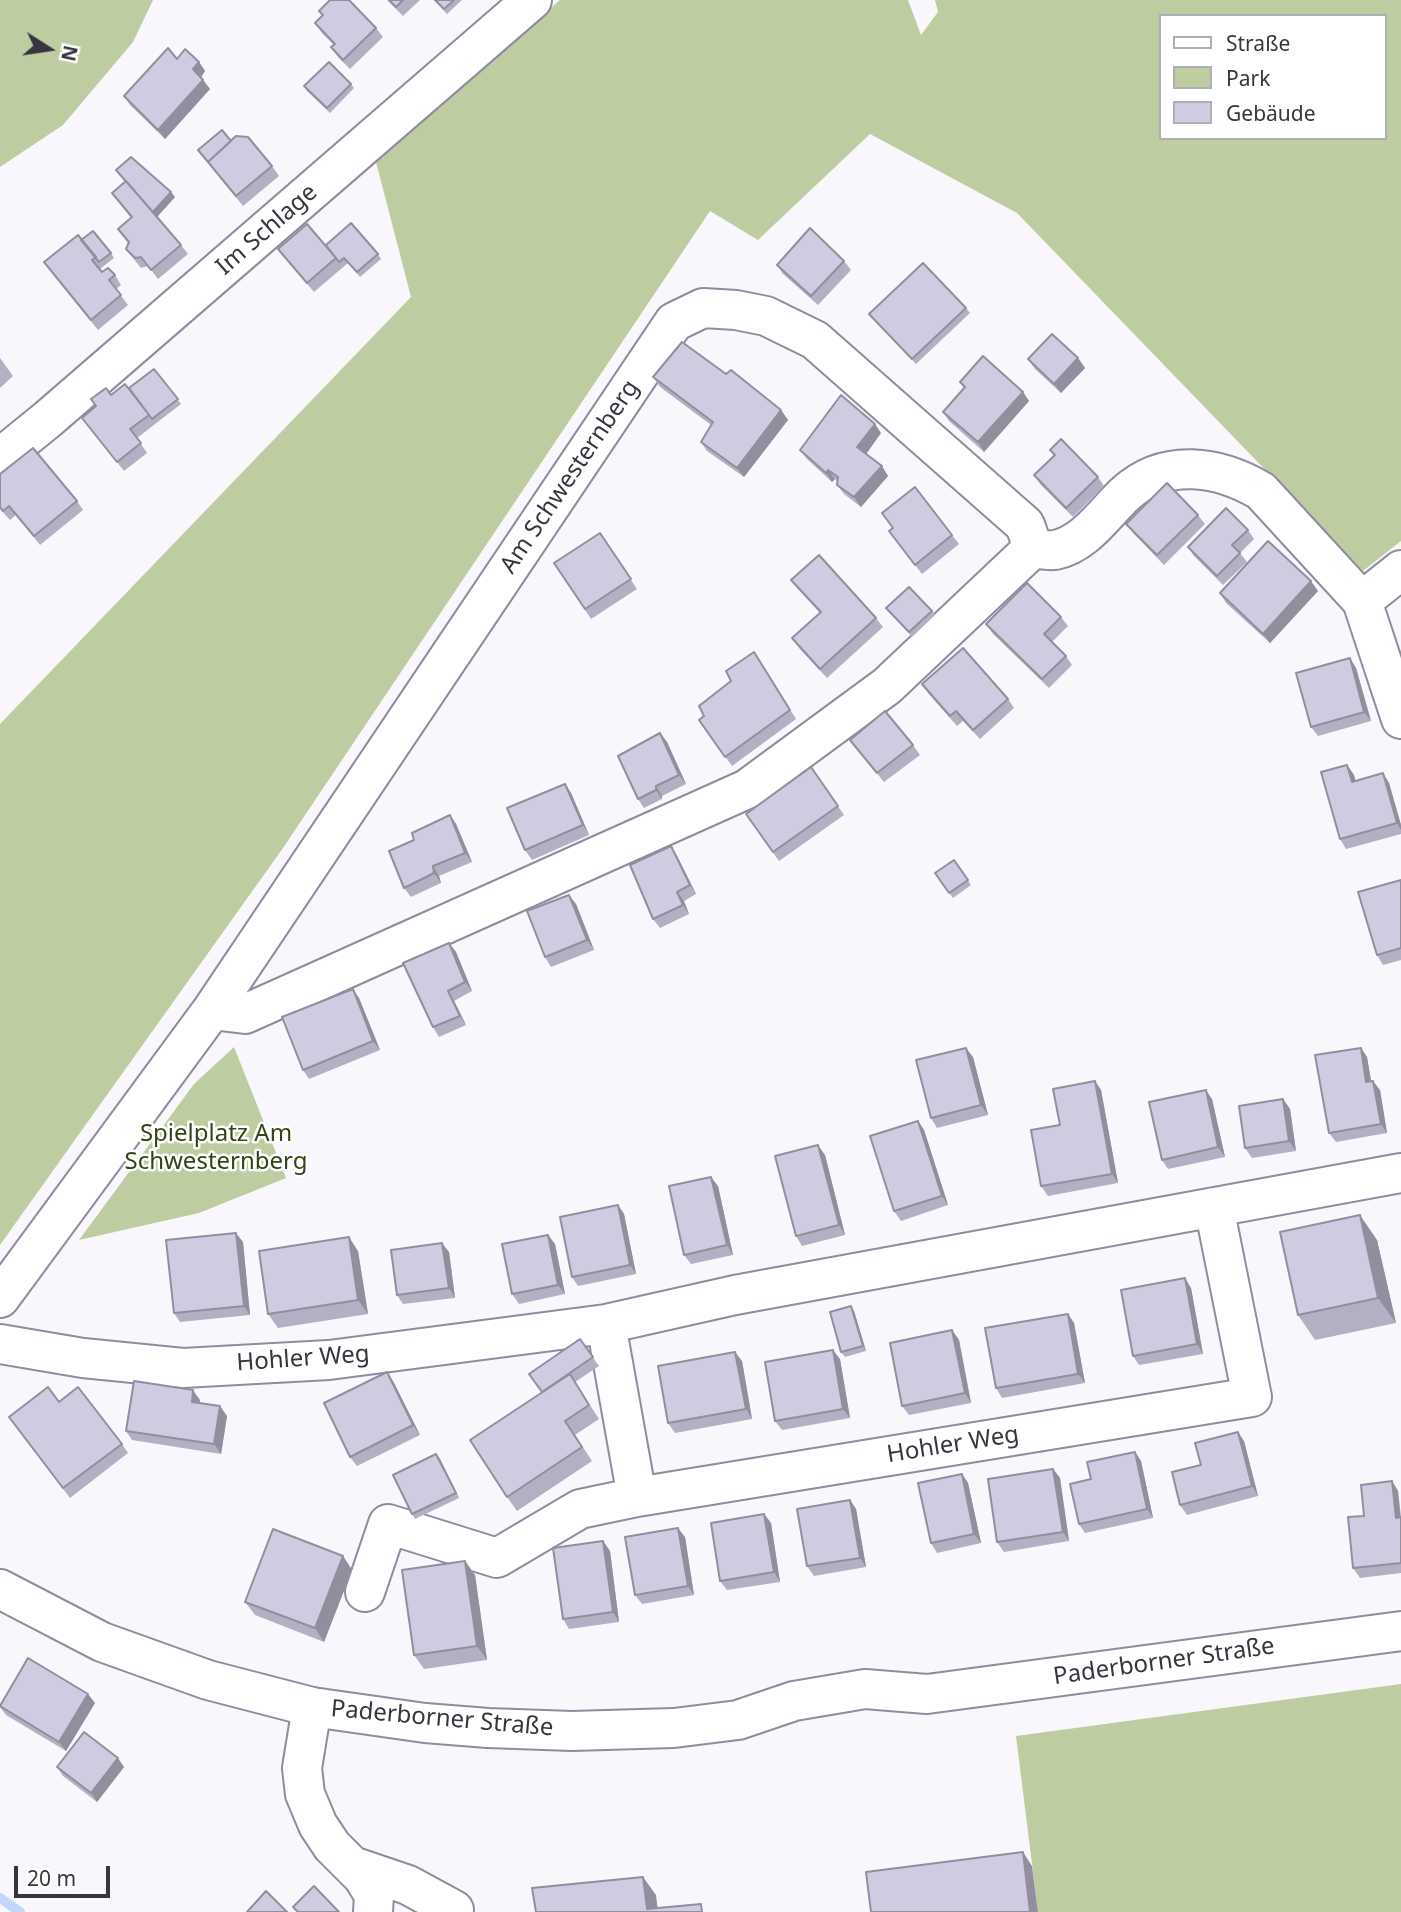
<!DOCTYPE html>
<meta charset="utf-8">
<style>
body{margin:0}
#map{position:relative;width:1401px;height:1912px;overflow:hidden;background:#f9f7fc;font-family:"Noto Sans",sans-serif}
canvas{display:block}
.legend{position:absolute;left:1159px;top:14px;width:228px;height:126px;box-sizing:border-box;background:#fff;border:2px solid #afaeb2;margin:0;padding:9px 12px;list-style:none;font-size:21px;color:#38353e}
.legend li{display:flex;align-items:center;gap:14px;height:35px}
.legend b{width:35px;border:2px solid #afaeb2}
.north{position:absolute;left:14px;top:14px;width:70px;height:70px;-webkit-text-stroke:5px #fff;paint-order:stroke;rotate:102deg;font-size:19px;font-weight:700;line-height:28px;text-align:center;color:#38353e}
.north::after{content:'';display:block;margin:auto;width:24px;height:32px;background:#38353e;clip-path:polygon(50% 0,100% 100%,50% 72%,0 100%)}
.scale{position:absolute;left:14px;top:1866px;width:96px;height:32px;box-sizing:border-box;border:4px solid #38353e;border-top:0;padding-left:9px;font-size:21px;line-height:24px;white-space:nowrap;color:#38353e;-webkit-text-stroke:5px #fff;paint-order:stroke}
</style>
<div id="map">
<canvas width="1401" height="1912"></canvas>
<ul class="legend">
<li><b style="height:9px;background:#fff"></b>Straße</li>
<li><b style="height:19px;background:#bdcda1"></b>Park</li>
<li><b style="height:19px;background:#d1cbe1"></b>Gebäude</li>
</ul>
<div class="north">N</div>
<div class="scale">20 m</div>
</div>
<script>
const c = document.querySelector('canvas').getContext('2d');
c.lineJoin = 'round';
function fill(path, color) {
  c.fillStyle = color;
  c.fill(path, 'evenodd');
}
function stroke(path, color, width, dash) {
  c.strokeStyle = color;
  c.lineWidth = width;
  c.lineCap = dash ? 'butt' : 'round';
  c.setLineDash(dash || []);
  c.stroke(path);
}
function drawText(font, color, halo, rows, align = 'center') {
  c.font = font + ' "Noto Sans",sans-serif';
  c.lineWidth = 5;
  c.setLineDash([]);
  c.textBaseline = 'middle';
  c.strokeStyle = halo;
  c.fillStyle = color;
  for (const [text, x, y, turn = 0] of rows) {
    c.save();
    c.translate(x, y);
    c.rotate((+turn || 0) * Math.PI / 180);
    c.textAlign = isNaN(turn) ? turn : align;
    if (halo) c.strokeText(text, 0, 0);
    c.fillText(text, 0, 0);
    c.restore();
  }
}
fill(new Path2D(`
 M0 0H153L133 42 63 125 0 167Z
 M560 0H908L921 35 938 12 935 0H1401V541L1363 571 1017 213 870 134 758 240 710 211 283 848 0 1245V724L411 297 375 158ZM1161 16H1385V138H1161Z
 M234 1047 286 1178 199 1213 79 1240 194 1084Z
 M1401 1684V1912H1038L1016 1736Z`), '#bdcda1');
stroke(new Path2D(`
 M0 1898 20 1912`), '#c2d6f9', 10);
const minor = new Path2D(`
 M0 458 48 419 532 0
 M1033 548C1040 549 1048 551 1055 550 1085 544 1104 514 1125 494 1165 457 1219 466 1261 491L1362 601 1401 719
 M1362 601 1401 570
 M212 1010 245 1014 747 789 887 686 1033 548
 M0 1298 212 1010 674 322 703 308 736 310 766 316 815 340 1025 525 1033 548
 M606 1324 637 1497 1252 1397 1214 1207
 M0 1344 83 1358 183 1368 329 1360 606 1324 735 1295 1401 1173
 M365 1592 388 1524 497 1558 580 1509 637 1497
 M312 1707 302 1768 305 1794 318 1825 332 1846 363 1877 374 1895 373 1912
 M352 1866 408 1885 454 1910`);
const major = new Path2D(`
 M0 1589 102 1642 208 1680 312 1707 425 1723 488 1728 572 1731 674 1728 738 1720 794 1701 865 1689 927 1694 1401 1631`);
stroke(minor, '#918ba0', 42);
stroke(major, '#918ba0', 42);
stroke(minor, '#fff', 38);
stroke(major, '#fff', 38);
fill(new Path2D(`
 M387 0H420L403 16Z
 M434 0H462L447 14Z
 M319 11 376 28 383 37 350 69 338 57 331 47 334 45 322 33 315 23 323 16Z
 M177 59 199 62 205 71 201 77 210 89 165 139 130 105 124 96Z
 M351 84 354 88 330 113 307 91 304 86Z
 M231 141 272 166 279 176 243 206 198 150Z
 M116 170 171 192 175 197 157 217 181 245 188 254 158 279 148 266 141 268 133 258 126 249 128 243 118 229 131 218 112 193 125 181Z
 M81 240 111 253 114 258 100 269 102 272 115 275 121 285 116 289 128 305 98 330 44 262Z
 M326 245 378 254 381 259 360 277 348 263 314 292 285 258 278 249Z
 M844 261 851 270 818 305 783 274 777 265Z
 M966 308 970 313 916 364 869 314Z
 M0 358 13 376 0 388Z
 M1078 358 1085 368 1061 393 1035 369 1028 359Z
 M154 369 181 404 137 438 147 453 124 471 82 418 96 407 91 399 111 395 129 388Z
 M726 374 781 410 788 420 744 477 707 451 701 442 711 425 660 387 653 377Z
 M960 382 1023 392 1029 401 984 452 949 421 943 412 964 388Z
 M881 433 866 454 888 476 861 507 844 494 837 485V481L835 479 832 482 807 459 800 450Z
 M1050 450 1098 477 1104 486 1073 517 1041 485 1034 475 1054 456Z
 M0 474 77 501 83 510 40 545 16 515 10 520 0 509Z
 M1198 515 1205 524 1164 565 1133 533 1126 524Z
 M893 528 952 535 959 544 922 574 889 531Z
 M1248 530 1254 539 1240 553 1247 562 1223 585 1194 556 1188 547Z
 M600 533 637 589 591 619 554 563Z
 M791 580 876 618 883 627 827 678 799 648 792 638 820 613 798 589Z
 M1318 591 1270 643 1226 603 1220 593Z
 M886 608 932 611 935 615 912 637Z
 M1061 617 1068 626 1052 642 1066 656 1072 665 1049 688 993 634 986 624Z
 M760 661 796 719 732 766 699 720Z
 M1356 668 1371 721 1318 736 1311 727Z
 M922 684 1008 699 1014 708 980 739 963 721 957 726 928 693Z
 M660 733 667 742 686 784 662 796V799L644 808 638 799Z
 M850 740 913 745 920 755 884 782Z
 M1347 765 1354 775 1355 781 1383 773 1389 783 1401 825V834L1346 849 1340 839Z
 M811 767 844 815 779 861 746 814Z
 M565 784 571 793 589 835 532 860 525 850Z
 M450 815 456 824 472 862 439 876 441 883 411 897 404 888 414 840Z
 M671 846 677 856 696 894 684 901 689 914 660 928 653 919Z
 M954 860 971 885 953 898 935 873Z
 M1401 880V960L1383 965 1377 955Z
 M576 904 594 950 551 967 545 957Z
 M449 943 456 952 472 991 454 1001 466 1025 439 1037 433 1027Z
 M359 998 380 1050 309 1079 303 1070Z
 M1361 1048 1367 1057 1371 1081 1380 1090 1387 1133 1336 1142 1329 1133Z
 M973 1057 988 1115 937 1128 931 1118Z
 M1095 1081 1101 1090 1118 1183 1048 1196 1041 1186 1060 1125Z
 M1212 1099 1225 1157 1168 1169 1162 1160Z
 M1283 1099 1290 1109 1296 1151 1252 1158 1245 1148Z
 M918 1121 924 1130 948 1205 901 1221 894 1211Z
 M825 1155 845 1235 802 1246 796 1236Z
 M718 1186 733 1255 691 1264 684 1255Z
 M618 1205 624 1214 636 1274 578 1286 572 1277Z
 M548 1235 555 1244 565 1294 519 1304 512 1294Z
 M1377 1240 1396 1323 1315 1340 1298 1315Z
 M243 1242 250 1315 180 1322 174 1313Z
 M358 1251 368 1314 278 1328 268 1314Z
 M449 1252 455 1298 403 1304 397 1295Z
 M1191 1288 1203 1354 1139 1365 1133 1356Z
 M854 1311 866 1351 845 1357 841 1352Z
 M1068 1314 1074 1323 1085 1383 1002 1398 996 1388Z
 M952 1330 959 1340 971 1403 909 1415 902 1406Z
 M580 1339 599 1366 575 1382 599 1419 575 1435 592 1461 517 1511 507 1497 542 1392Z
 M840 1359 850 1418 782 1430 775 1421Z
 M742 1361 752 1419 675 1433 668 1423Z
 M393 1381 420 1435 357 1466 350 1457Z
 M200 1400 199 1403 227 1416 221 1454 132 1440 126 1431Z
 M59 1402 122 1444 128 1453 70 1498 16 1427Z
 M1244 1441 1258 1496 1187 1515 1180 1505 1201 1465Z
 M1135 1452 1141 1461 1153 1518 1085 1533 1079 1524 1091 1479Z
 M440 1459 459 1498 415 1519 412 1514Z
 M1053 1469 1060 1478 1069 1541 1004 1552 997 1542Z
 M962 1474 968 1483 981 1543 937 1553 931 1543Z
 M1392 1481 1398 1491 1401 1516V1573L1360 1578 1353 1568 1364 1516Z
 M850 1500 856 1509 866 1567 814 1576 807 1566Z
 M764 1514 771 1523 780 1582 727 1590 720 1581Z
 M685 1537 694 1595 642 1604 635 1595Z
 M603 1541 610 1551 619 1622 569 1629 563 1619Z
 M343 1556 352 1570 324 1642 255 1615 245 1602Z
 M465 1561 475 1575 487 1660 424 1669 414 1655Z
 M95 1703 66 1751 6 1715 0 1707V1704Z
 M57 1767H124L97 1802 63 1776Z`), '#b4afc2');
fill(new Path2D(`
 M199 62 205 71 200 79 193 69Z
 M203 80 210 89 165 139 158 130Z
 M171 192 175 197 157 217 153 212Z
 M1078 358 1085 368 1061 393 1054 384Z
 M1023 392 1029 401 984 452 978 442Z
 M781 410 788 420 744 477 737 468Z
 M875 424 881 433 864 457 857 447Z
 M882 466 888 476 861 507 854 497Z
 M828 470 835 479 832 482 826 473Z
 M1311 581 1318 591 1270 643 1263 634Z
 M1350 658 1356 668 1371 721 1364 712Z
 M660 733 667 742 686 784 679 775Z
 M1347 765 1354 775 1358 791 1352 782Z
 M1383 773 1389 783 1401 825V830L1397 823Z
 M565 784 571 793 589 835 583 825Z
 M656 786 662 796V799L656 790Z
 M450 815 456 824 472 862 465 853Z
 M671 846 677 856 696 894 690 885Z
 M433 866 439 876 441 883 434 873Z
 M677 892 684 901 689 914 683 905Z
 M569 895 576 904 594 950 587 940Z
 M449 943 456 952 472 991 465 982Z
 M353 989 359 998 380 1050 373 1041Z
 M448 991 454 1001 466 1025 460 1016Z
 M966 1048 973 1057 988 1115 981 1105Z
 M1361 1048 1367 1057 1373 1092 1366 1082Z
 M1095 1081 1101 1090 1118 1183 1112 1174Z
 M1373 1081 1380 1090 1387 1133 1381 1124Z
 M1206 1090 1212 1099 1225 1157 1218 1147Z
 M1283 1099 1290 1109 1296 1151 1289 1141Z
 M918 1121 924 1130 948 1205 942 1196Z
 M818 1145 825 1155 845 1235 839 1225Z
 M711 1177 718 1186 733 1255 727 1245Z
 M618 1205 624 1214 636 1274 630 1265Z
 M1360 1215 1377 1240 1396 1323 1378 1298Z
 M236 1233 243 1242 250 1315 244 1306Z
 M548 1235 555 1244 565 1294 558 1285Z
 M349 1237 358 1251 368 1314 358 1300Z
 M442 1243 449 1252 455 1298 449 1288Z
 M1185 1278 1191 1288 1203 1354 1197 1344Z
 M851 1306 854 1311 866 1351 863 1346Z
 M1068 1314 1074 1323 1085 1383 1078 1374Z
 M952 1330 959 1340 971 1403 965 1393Z
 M833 1350 840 1359 850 1418 843 1409Z
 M735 1352 742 1361 752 1419 746 1409Z
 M387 1372 393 1381 420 1435 413 1425Z
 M193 1390 200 1400 198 1411 192 1402Z
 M220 1406 227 1416 221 1454 214 1444Z
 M1238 1432 1244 1441 1258 1496 1252 1486Z
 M1135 1452 1141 1461 1153 1518 1147 1509Z
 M436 1454 440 1459 459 1498 456 1493Z
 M1053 1469 1060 1478 1069 1541 1063 1532Z
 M962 1474 968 1483 981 1543 974 1534Z
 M1392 1481 1398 1491 1401 1525 1396 1518Z
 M850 1500 856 1509 866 1567 860 1558Z
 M764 1514 771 1523 780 1582 774 1572Z
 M678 1528 685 1537 694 1595 688 1586Z
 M603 1541 610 1551 619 1622 613 1612Z
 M343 1556 352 1570 324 1642 315 1628Z
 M465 1561 475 1575 487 1660 477 1646Z
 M88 1694 95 1703 66 1751 59 1742Z
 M118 1758 124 1767 97 1802 91 1793Z
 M1023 1852 1032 1866 1038 1912H1030Z
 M643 1877 656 1895 658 1912 647 1909Z`), '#928e9e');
const building = new Path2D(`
 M330 0H349L376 28 343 60 331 47 335 44 315 23 323 15 319 11Z
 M389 0H403L396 7Z
 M435 0H454L444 9Z
 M168 48 177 59 185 49 199 62 193 69 203 80 158 130 124 96Z
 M329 62 351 84 327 108 304 86Z
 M222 130 231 141 208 162 198 150Z
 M236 136 248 137 272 166 236 196 208 162Z
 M131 157 171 192 153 212 116 170Z
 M126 181 181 245 151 270 141 257 135 258 126 249 129 242 118 229 132 217 112 193Z
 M351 223 378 254 357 272 344 258 339 262 326 245Z
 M307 224 336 258 307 283 278 249Z
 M810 228 844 261 811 296 777 265Z
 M93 231 111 253 99 262 81 240Z
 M78 235 96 257 92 260 102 272 108 268 115 275 109 280 121 295 91 320 44 262Z
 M923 263 966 308 912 359 869 314Z
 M1052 334 1078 358 1054 384 1028 359Z
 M682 342 726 374 731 370 781 410 737 468 701 442 713 422 653 377Z
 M983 356 1023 392 978 442 943 412 965 387 960 382Z
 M154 369 178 399 152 419 129 388Z
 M125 384 149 415 130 429 141 443 117 462 82 418 96 406 91 399 106 388 111 395Z
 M841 395 875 424 857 447 882 466 854 497 837 485 838 477 828 470 826 473 800 450Z
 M1061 439 1098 477 1066 508 1034 475 1055 455 1050 450Z
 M33 448 77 501 34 536 9 506 3 511 0 507V474Z
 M1167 483 1198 515 1157 555 1126 524Z
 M915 487 952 535 915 565 889 531 893 528 882 513Z
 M1226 508 1248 530 1232 545 1240 553 1217 576 1188 547Z
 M600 533 631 579 585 609 554 563Z
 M1268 541 1311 581 1263 634 1220 593Z
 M819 555 876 618 820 669 792 638 821 612 791 580Z
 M1027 583 1061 617 1044 634 1066 656 1042 679 986 624Z
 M909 587 932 611 909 632 886 608Z
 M963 648 1008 699 973 730 956 711 950 716 922 684Z
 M754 652 790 710 725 757 699 720 704 716 699 706 731 681 726 671Z
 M1350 658 1364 712 1311 727 1296 673Z
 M885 711 913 745 877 773 850 740Z
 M660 733 679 775 656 786V790L638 799 618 756Z
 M1347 765 1352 782 1383 773 1397 823 1340 839 1321 772Z
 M811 767 838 806 773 852 746 814Z
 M565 784 583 825 525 850 507 808Z
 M450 815 465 853 433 866 434 873 404 888 389 851 414 840 412 833Z
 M671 846 690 885 677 892 683 905 653 919 630 865Z
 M954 860 968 880 949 893 935 873Z
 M1401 880V948L1377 955 1358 892Z
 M569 895 587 940 545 957 527 911Z
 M449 943 465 982 448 991 460 1016 433 1027 403 963Z
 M353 989 373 1041 303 1070 282 1017Z
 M966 1048 981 1105 931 1118 916 1060Z
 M1361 1048 1366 1082 1373 1081 1381 1124 1329 1133 1315 1055Z
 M1095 1081 1112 1174 1041 1186 1031 1130 1060 1125 1053 1089Z
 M1206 1090 1218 1147 1162 1160 1149 1102Z
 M1283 1099 1289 1141 1245 1148 1239 1106Z
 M918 1121 942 1196 894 1211 870 1136Z
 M818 1145 839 1225 796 1236 775 1156Z
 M711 1177 727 1245 684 1255 669 1186Z
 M618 1205 630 1265 572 1277 560 1217Z
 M1360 1215 1378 1298 1298 1315 1280 1232Z
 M236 1233 244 1306 174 1313 166 1240Z
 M548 1235 558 1285 512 1294 502 1244Z
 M349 1237 358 1300 268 1314 259 1251Z
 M442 1243 449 1288 397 1295 391 1250Z
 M1185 1278 1197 1344 1133 1356 1121 1290Z
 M851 1306 863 1346 841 1352 830 1312Z
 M1068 1314 1078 1374 996 1388 985 1328Z
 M952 1330 965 1393 902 1406 890 1343Z
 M580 1339 593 1357 542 1392 529 1374Z
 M833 1350 843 1409 775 1421 765 1362Z
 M735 1352 746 1409 668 1423 658 1366Z
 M387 1372 413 1425 350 1457 324 1403Z
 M570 1374 589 1405 565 1421 582 1447 507 1497 470 1440Z
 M134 1381 193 1390 192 1402 220 1406 214 1444 126 1431Z
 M48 1387 59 1402 78 1387 122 1444 63 1488 9 1417Z
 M1238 1432 1252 1486 1180 1505 1172 1472 1201 1465 1195 1443Z
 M1135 1452 1147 1509 1079 1524 1070 1484 1091 1479 1087 1462Z
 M436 1454 456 1493 412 1514 393 1475Z
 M1053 1469 1063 1532 997 1542 988 1479Z
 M962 1474 974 1534 931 1543 918 1483Z
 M1392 1481 1396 1518 1401 1517V1563L1353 1568 1348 1517 1364 1516 1361 1485Z
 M850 1500 860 1558 807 1566 797 1509Z
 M764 1514 774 1572 720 1581 711 1523Z
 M678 1528 688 1586 635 1595 625 1537Z
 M273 1529 343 1556 315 1628 245 1602Z
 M603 1541 613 1612 563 1619 553 1548Z
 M465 1561 477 1646 414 1655 402 1570Z
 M28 1658 88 1694 59 1742 0 1706Z
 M84 1732 118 1758 91 1793 57 1767Z
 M1023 1852 1030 1912H871L866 1872Z
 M643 1877 647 1909 701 1904 702 1912H536L532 1888Z
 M314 1886 339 1912H298L293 1907Z
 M266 1891 287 1912H247Z`);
fill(building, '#d1cbe1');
stroke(building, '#928e9e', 2);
drawText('24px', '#38353e', '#fff', [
 ["Im Schlage",267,230,-41],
 ["Am Schwesternberg",570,477,-56],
 ["Hohler Weg",303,1359,-4],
 ["Hohler Weg",953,1445,-9],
 ["Paderborner Straße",1164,1662,-8],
 ["Paderborner Straße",442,1719,5]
]);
drawText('24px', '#354416', '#fff', [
 ["Spielplatz Am",216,1134],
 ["Schwesternberg",216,1162]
]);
</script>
